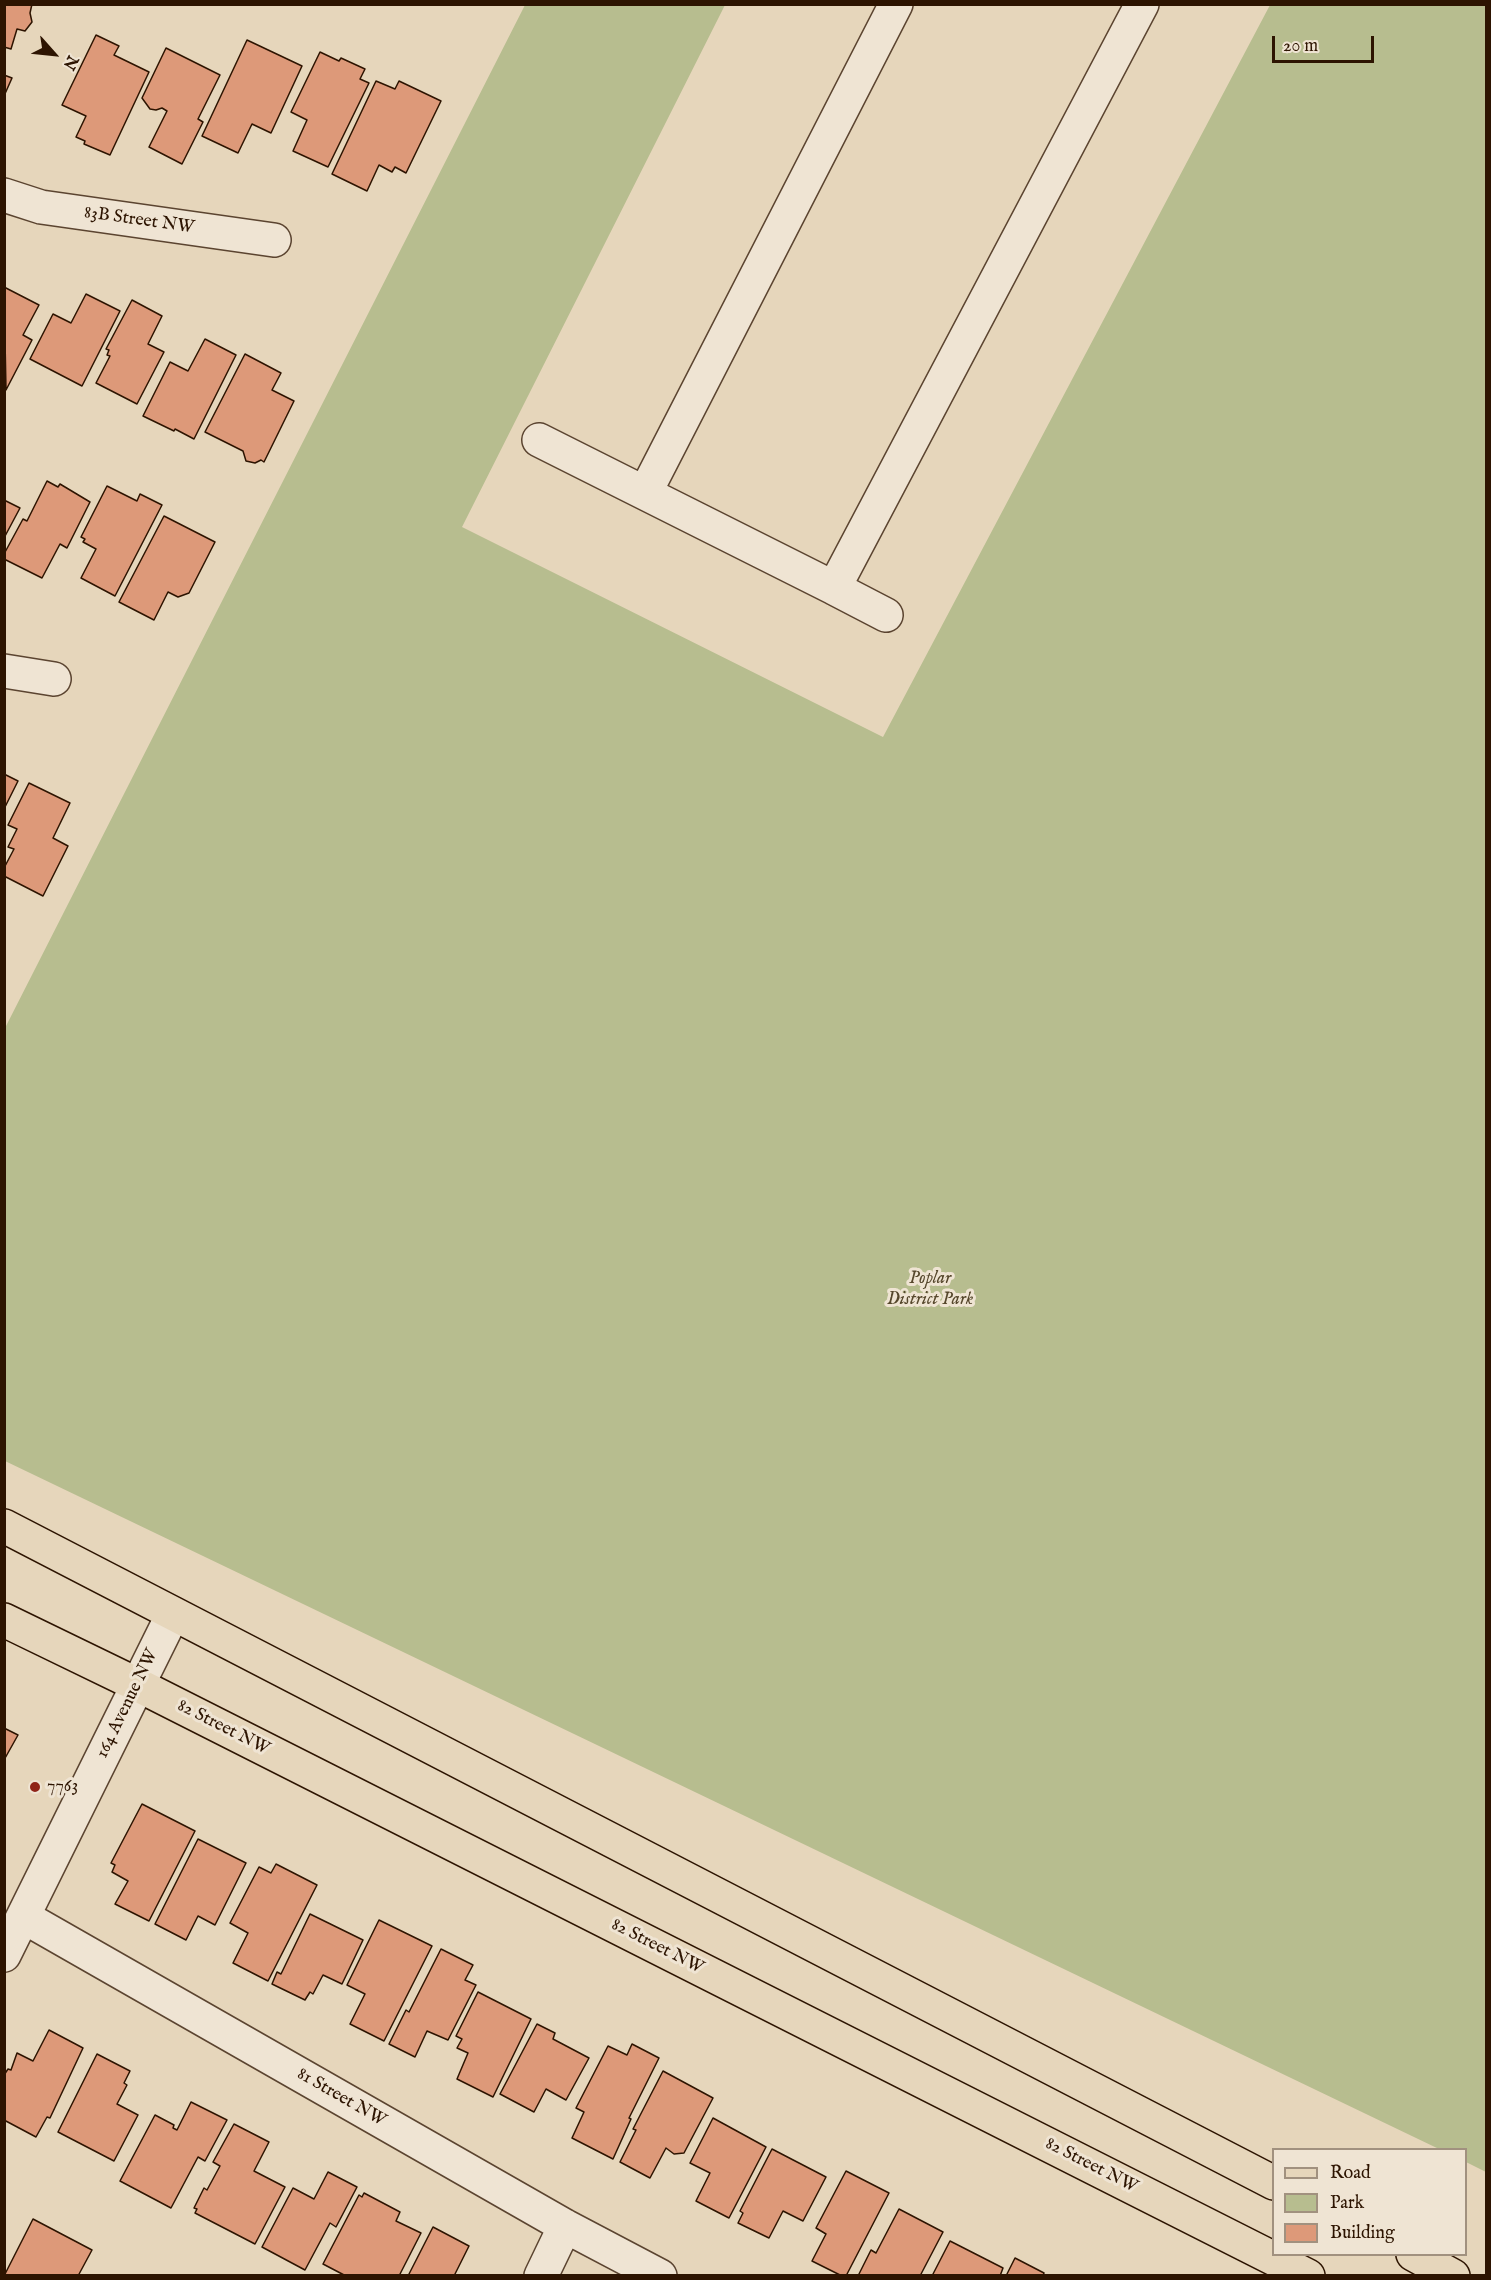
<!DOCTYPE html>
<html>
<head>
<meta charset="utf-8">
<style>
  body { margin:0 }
  #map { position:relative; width:1491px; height:2280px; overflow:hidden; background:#e6d6bb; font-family:"IM FELL English",serif }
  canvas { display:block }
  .frame { position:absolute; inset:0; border:6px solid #2d1401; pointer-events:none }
  .legend { position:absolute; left:1272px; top:2148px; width:195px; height:108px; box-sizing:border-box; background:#efe4d3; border:2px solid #a1917f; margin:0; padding:8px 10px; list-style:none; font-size:18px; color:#2d1401 }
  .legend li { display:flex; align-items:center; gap:12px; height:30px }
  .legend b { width:30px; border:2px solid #a1917f }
  .north { position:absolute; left:24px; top:24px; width:60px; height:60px; -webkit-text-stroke:4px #efe4d3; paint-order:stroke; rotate:117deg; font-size:16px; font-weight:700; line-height:24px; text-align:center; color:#2d1401 }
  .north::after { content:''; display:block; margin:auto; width:21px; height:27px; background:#2d1401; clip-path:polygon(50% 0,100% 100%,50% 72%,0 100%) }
  .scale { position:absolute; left:1272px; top:36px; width:102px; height:27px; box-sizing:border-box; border:3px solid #2d1401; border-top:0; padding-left:8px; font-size:18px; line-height:21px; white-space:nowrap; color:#2d1401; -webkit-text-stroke:4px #efe4d3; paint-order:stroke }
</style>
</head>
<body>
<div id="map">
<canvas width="1491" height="2280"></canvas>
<div class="frame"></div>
<ul class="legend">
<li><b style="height:8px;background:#e6d6bb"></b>Road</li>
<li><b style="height:16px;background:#b7bd8f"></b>Park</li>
<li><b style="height:16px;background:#dd9979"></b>Building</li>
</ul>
<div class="north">N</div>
<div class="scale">20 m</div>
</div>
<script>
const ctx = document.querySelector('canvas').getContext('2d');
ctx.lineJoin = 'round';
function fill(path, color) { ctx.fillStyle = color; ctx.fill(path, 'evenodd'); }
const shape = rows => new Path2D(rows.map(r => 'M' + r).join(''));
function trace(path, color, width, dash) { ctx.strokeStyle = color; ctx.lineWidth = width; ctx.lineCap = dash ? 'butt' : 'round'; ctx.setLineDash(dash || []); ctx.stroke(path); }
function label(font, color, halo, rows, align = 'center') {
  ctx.font = font + ' "IM FELL English",serif'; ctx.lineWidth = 6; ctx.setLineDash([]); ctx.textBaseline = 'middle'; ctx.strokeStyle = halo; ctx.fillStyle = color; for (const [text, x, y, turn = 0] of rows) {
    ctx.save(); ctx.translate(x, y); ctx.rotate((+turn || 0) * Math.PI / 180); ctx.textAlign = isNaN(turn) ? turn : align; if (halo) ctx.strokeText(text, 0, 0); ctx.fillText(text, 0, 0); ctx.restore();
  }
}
fill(shape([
  [525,5,725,5,462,527,883,737,1270,5,1486,5,1486,2172,1466,2162,1466,2150,1439,2149,5,1461,5,1028]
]), '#b7bd8f');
const building = shape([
  [4,4,32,4,30,13,32,22,25,31,17,29,11,49,4,47,4,4],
  [96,35,119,46,114,55,149,72,110,155,84,144,85,141,76,137,86,116,62,105,96,35],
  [247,40,302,66,271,133,252,124,238,153,202,136,247,40],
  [166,48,220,75,198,119,203,122,182,164,149,147,167,111,162,108,156,110,150,109,142,98,166,48],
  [320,52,339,61,341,58,365,69,360,79,369,83,328,167,293,151,307,120,291,112,320,52],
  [4,75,12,78,4,96,4,75],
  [376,81,395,89,399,81,441,101,406,173,395,167,392,172,379,165,367,191,332,174,376,81],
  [4,287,39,305,23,335,32,340,6,390,4,287],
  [86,294,120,311,82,386,30,359,53,314,71,323,86,294],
  [132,300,162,316,148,344,164,352,137,404,96,383,110,356,107,355,109,350,106,349,132,300],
  [205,339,236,355,194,439,175,429,174,431,143,416,170,362,188,371,205,339],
  [245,354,281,373,272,390,294,401,264,462,261,460,255,463,246,461,243,451,205,432,245,354],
  [47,481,58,487,60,484,90,502,67,548,60,544,42,578,4,559,4,554,23,519,27,521,47,481],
  [107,486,137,501,140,494,162,505,115,596,81,578,96,549,83,542,85,539,81,537,107,486],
  [4,500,20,508,4,538,4,500],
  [164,516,215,542,189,593,178,597,168,592,154,620,119,602,164,516],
  [4,774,18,781,4,809,4,774],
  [29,783,70,803,53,838,68,846,43,896,4,876,4,868,14,849,8,847,17,829,8,825,29,783],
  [4,1728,18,1735,4,1760,4,1728],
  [142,1804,195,1831,149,1921,115,1904,128,1881,112,1872,115,1865,111,1863,142,1804],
  [198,1839,246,1863,215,1925,198,1916,186,1940,155,1924,198,1839],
  [276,1864,317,1885,268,1981,233,1963,248,1933,230,1923,259,1867,271,1873,276,1864],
  [310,1914,363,1940,342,1984,323,1975,313,1994,310,1992,305,2000,272,1984,277,1972,281,1974,310,1914],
  [379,1920,432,1946,384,2041,350,2024,365,1994,347,1985,379,1920],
  [441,1949,473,1965,465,1980,476,1985,448,2040,427,2031,415,2057,389,2044,406,2010,409,2012,441,1949],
  [478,1992,531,2019,493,2097,457,2079,468,2053,457,2048,462,2039,456,2036,478,1992],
  [537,2024,555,2033,553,2039,589,2058,566,2100,546,2089,534,2112,500,2094,537,2024],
  [49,2030,83,2048,50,2118,47,2117,36,2137,4,2120,4,2075,8,2069,11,2070,17,2053,33,2061,49,2030],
  [632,2044,659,2058,629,2118,631,2119,613,2159,572,2138,584,2112,576,2108,608,2046,627,2055,632,2044],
  [97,2054,130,2071,124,2083,127,2085,117,2104,138,2115,114,2161,58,2132,97,2054],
  [663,2071,713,2098,684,2153,674,2154,666,2148,650,2178,620,2162,636,2130,633,2129,663,2071],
  [191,2102,227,2120,205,2161,198,2157,171,2208,120,2181,155,2115,174,2125,173,2128,177,2130,191,2102],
  [713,2118,766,2147,729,2218,696,2201,710,2173,690,2163,713,2118],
  [234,2124,269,2142,254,2171,285,2187,255,2244,195,2213,197,2209,194,2208,204,2188,207,2190,220,2166,213,2162,234,2124],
  [772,2149,826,2177,803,2221,783,2211,769,2238,738,2223,743,2213,740,2211,772,2149],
  [846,2171,889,2193,846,2276,842,2276,812,2261,826,2234,816,2228,846,2171],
  [328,2172,357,2187,336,2227,330,2223,305,2270,262,2247,293,2188,314,2199,328,2172],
  [364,2193,400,2212,396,2221,421,2233,399,2276,346,2276,323,2264,359,2195,362,2197,364,2193],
  [899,2209,943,2232,920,2276,858,2276,871,2250,876,2253,899,2209],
  [33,2219,92,2250,78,2276,4,2276,33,2219],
  [433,2227,469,2246,454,2276,408,2276,433,2227],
  [950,2241,1003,2268,1000,2276,932,2276,950,2241],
  [1015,2258,1044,2273,1043,2276,1006,2276,1015,2258]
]);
fill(building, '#dd9979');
trace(building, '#2d1401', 1.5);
const minor = shape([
  [4,195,41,207,274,240],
  [539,440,834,588],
  [645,493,896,4],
  [886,615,834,588,1142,4],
  [4,671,54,679],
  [24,1917,565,2226,660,2276],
  [4,1955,173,1614],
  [541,2276,565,2226]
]);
const major = shape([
  [4,1526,1274,2183],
  [4,1620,138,1685,1308,2276],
  [1413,2254,1453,2276]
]);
trace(minor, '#5b4430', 36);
trace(major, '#2d1401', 36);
trace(minor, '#efe4d3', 33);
trace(major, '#e6d6bb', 33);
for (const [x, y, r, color] of [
  [35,1787,6,"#8f2418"]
]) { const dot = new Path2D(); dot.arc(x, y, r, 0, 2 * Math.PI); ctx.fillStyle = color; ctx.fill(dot); trace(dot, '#efe4d3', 2); }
label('18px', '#2d1401', '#efe4d3', [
  ["83B Street NW",139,221,8],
  ["164 Avenue NW",128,1704,-64],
  ["82 Street NW",223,1728,27],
  ["82 Street NW",657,1947,27],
  ["81 Street NW",341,2098,30],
  ["82 Street NW",1091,2166,27]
]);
label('italic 18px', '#56472c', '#efe4d3', [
  ["Poplar",930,1279],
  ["District Park",930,1300]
]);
label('18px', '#2d1401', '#efe4d3', [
  ["7763",47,1787]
], 'left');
</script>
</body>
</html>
